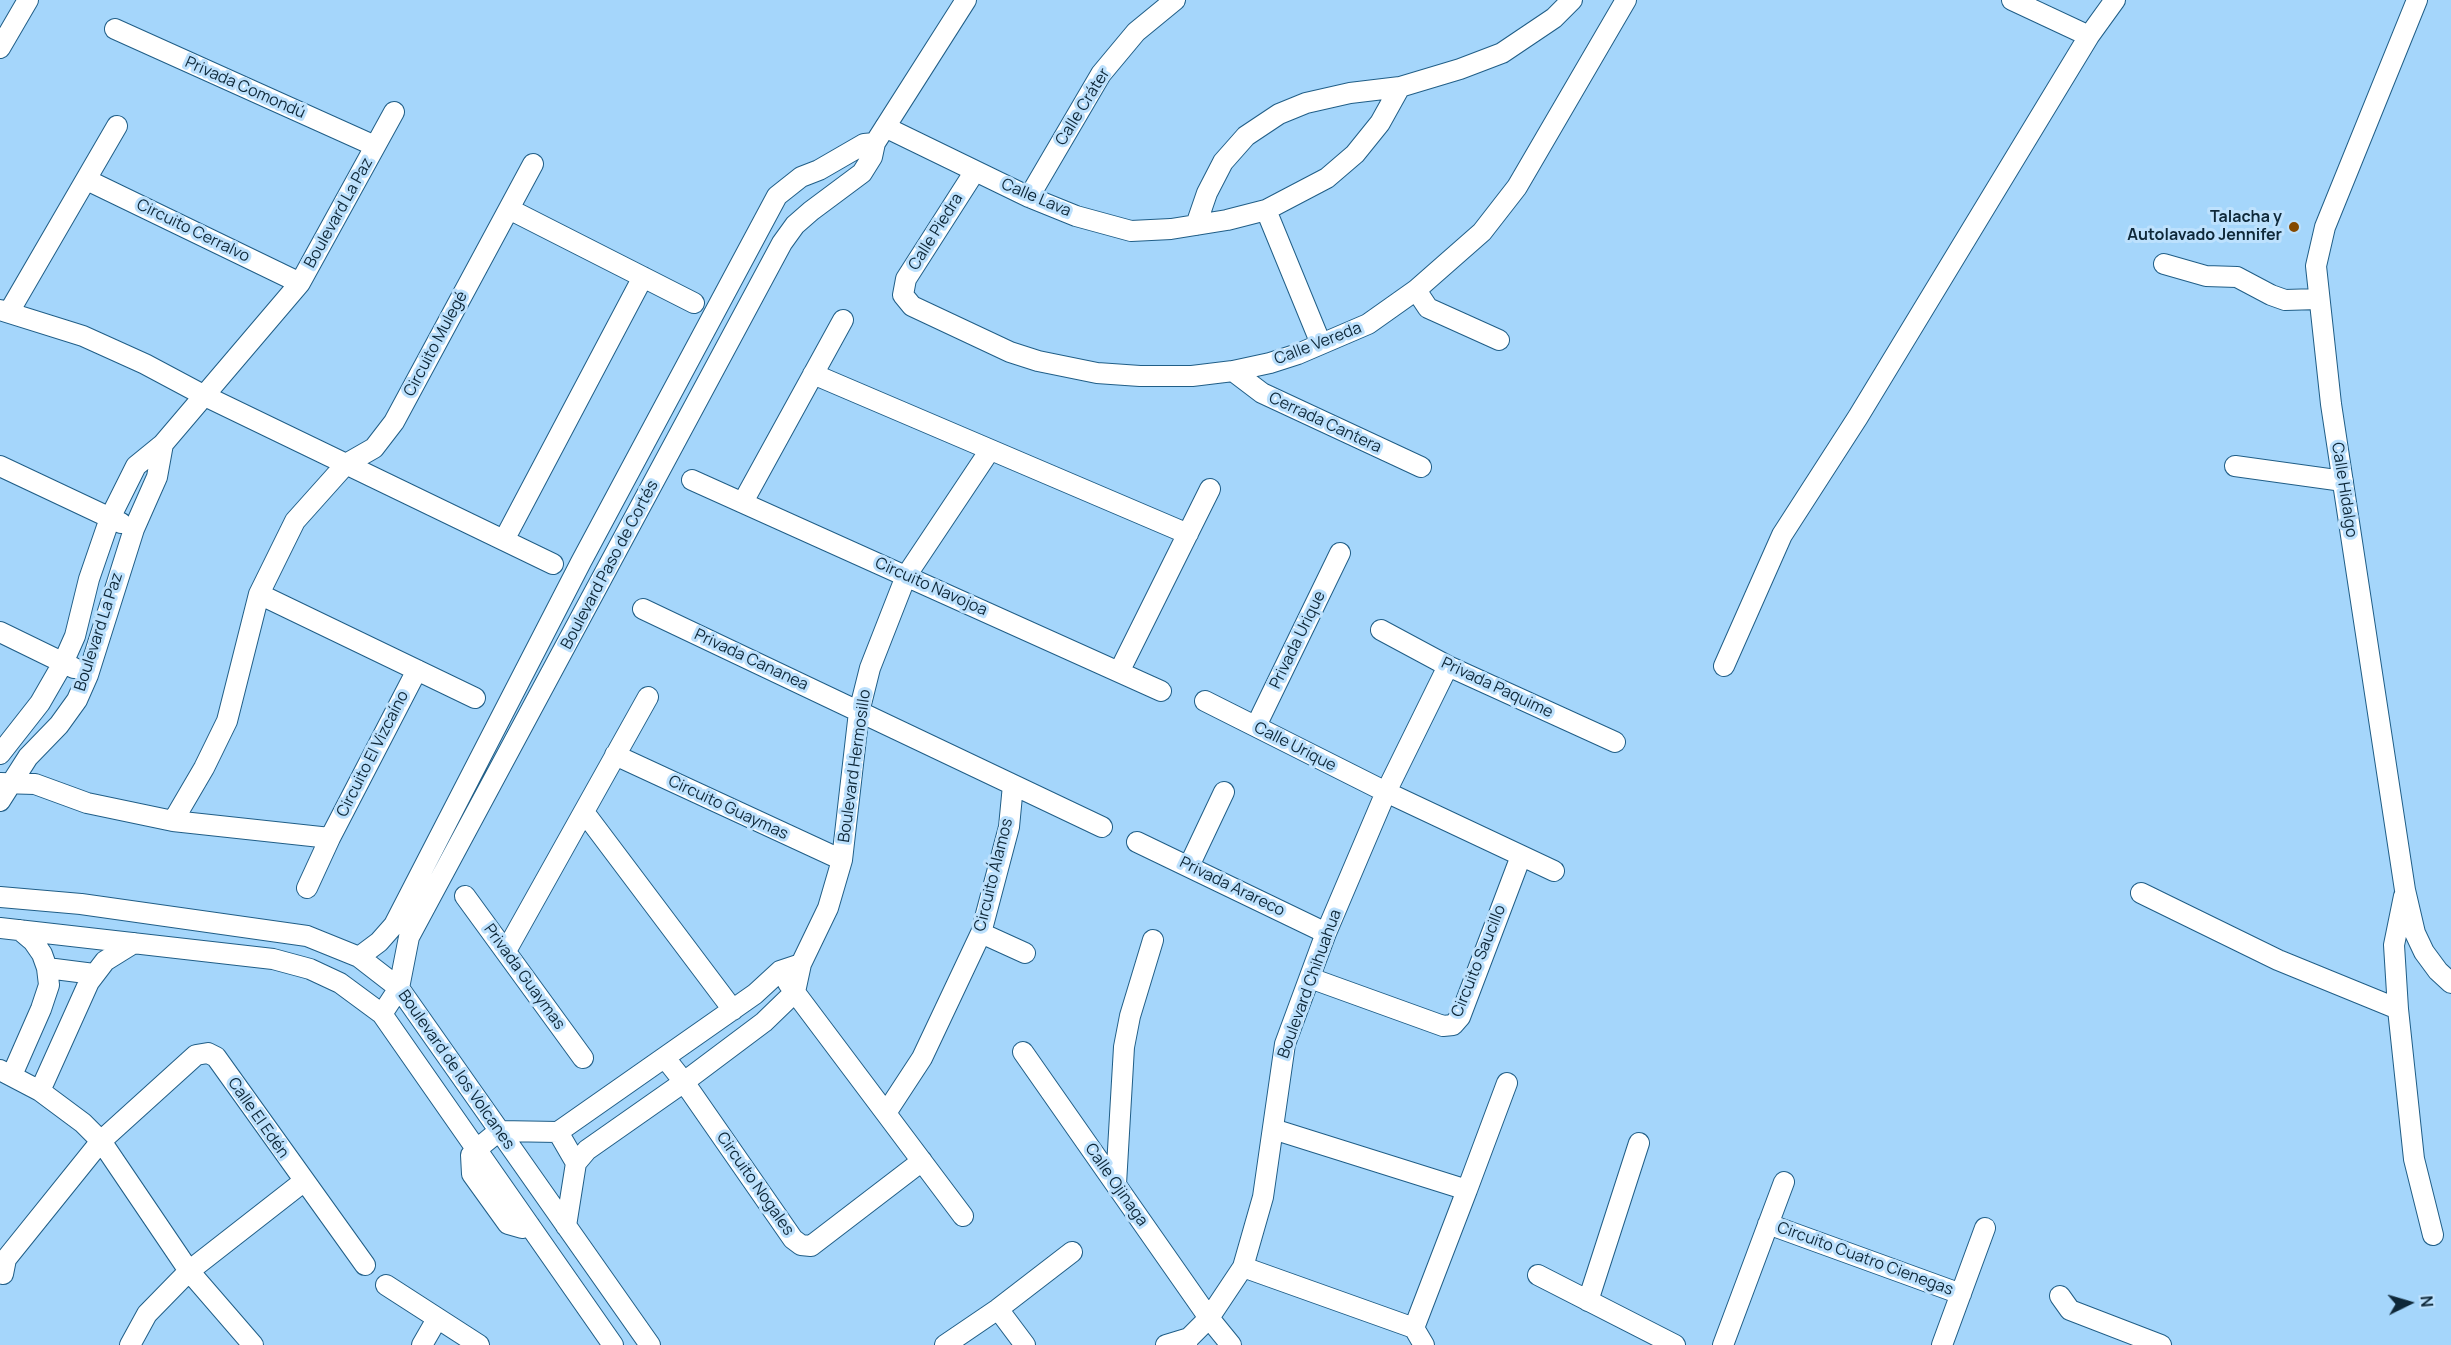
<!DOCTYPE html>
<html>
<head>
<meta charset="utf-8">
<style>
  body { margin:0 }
  #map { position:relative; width:2451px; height:1345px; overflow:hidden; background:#a5d6fb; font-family:Manrope,sans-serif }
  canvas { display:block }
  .north { position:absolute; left:2379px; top:1273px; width:60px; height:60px; -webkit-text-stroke:4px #bde1fd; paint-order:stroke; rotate:85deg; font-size:16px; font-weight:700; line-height:24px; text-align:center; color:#0e2839 }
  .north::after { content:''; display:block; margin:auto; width:21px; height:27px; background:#0e2839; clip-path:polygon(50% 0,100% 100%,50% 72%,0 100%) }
</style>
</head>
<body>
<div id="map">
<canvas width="2451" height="1345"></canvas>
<div class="north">N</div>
</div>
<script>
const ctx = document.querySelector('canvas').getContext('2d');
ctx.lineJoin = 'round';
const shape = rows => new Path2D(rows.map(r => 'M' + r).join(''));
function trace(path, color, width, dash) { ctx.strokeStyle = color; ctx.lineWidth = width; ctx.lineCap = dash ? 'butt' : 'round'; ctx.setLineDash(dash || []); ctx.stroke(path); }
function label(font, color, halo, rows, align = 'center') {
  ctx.font = font + ' Manrope,sans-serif'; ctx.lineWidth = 6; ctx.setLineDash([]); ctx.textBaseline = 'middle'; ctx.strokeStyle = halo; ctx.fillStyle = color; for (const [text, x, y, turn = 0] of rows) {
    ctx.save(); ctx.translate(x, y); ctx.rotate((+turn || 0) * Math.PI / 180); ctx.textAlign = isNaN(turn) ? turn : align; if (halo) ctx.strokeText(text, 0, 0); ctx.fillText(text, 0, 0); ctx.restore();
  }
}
const minor = shape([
  [2012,0,2089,36],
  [2417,0,2325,227,2316,266,2331,404,2405,890,2415,933,2424,952,2438,971,2451,983],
  [115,29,375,146],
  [0,48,28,0],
  [885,127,1029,197,1076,216,1131,231,1171,229,1227,220,1266,210,1327,178,1355,154,1380,123,1400,87],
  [975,171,906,279,903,295,912,306,1010,352,1038,361,1097,373,1140,376,1192,376,1233,371,1270,363,1298,354,1368,324,1416,290,1482,232,1517,187,1626,0],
  [87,180,300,283],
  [1029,197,1101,74,1136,32,1175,0],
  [509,209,694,303],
  [1266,210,1321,344],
  [1196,225,1207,193,1223,162,1246,136,1279,114,1306,103,1350,93,1400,87,1460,69,1502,53,1554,18,1572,0],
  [2164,264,2206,276,2237,277,2271,295,2285,300,2318,299],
  [1416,290,1428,308,1499,340],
  [0,310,83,336,145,364,205,396,553,564],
  [9,312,117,126],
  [1233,371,1262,393,1421,467],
  [813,374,1188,534],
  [0,466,121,523],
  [2235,466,2343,481],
  [692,480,1161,691],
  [743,502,843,320],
  [504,540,643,277],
  [259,594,475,698],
  [643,609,1102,827],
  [1381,630,1448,666,1615,742],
  [0,632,74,668],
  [1724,666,1782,535,1858,417,2089,36,2115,0],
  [1119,672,1210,489],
  [1205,701,1386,792,1554,871],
  [1256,726,1340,553],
  [0,754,40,703,63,663,75,636,89,579,110,518,136,466,163,444,300,283,394,112],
  [615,755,842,860],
  [0,783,35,784,87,803,173,821,330,838],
  [0,801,28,757,59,725,77,700,88,675,134,529,157,477,163,444],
  [584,812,733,1010],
  [173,821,204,768,227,721,259,594,295,521,346,464,374,448,394,422,533,164],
  [1137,842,1326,933],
  [1189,866,1224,792],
  [307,888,330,838,417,670],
  [2141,893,2278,960,2398,1009],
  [465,896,583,1058],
  [2404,896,2394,945,2398,1009,2414,1159,2433,1235],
  [0,897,81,904,307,936,359,957,399,988,650,1345],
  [0,928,273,959,310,969,340,983,382,1014,613,1345],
  [981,933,1025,953],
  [506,951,648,697],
  [359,957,379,942,394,925,581,562,777,196,801,177,819,170,864,144,875,143],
  [47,968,94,974],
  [1310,978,1443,1026,1453,1025,1460,1017,1521,856],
  [788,983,963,1216],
  [382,1014,399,988,409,937,782,243,795,225,811,211,862,173,872,157,875,143,966,0],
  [1023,1052,1209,1318,1231,1345],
  [665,1058,684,1082,793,1239,801,1245,811,1246,922,1161],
  [0,1070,40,1091,83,1123,101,1141,189,1271,253,1345],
  [12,1075,41,1009,49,985,47,968,42,954,33,941,20,930],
  [40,1091,89,982,105,961,134,943],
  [886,1113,922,1058,981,933,1009,827,1013,785],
  [1273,1129,1467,1190,1507,1083],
  [558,1132,576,1163],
  [1116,1184,1124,1047,1130,1016,1153,940],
  [1768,1224,1961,1294],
  [530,1226,522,1228,508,1224,472,1174,471,1155,477,1149,499,1131,558,1132,755,994,780,971,801,964],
  [566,1226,576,1163,587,1150,684,1082,764,1022,795,992,801,964,828,908,842,860,859,712,870,668,906,576,990,450],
  [1243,1267,1414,1328,1424,1345],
  [3,1274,6,1259,101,1141,196,1055,208,1053,216,1057,365,1265],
  [1538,1275,1675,1345],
  [386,1285,479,1345],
  [2060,1296,2070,1310,2161,1345],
  [1588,1301,1639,1143],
  [998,1309,1025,1345],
  [1414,1328,1467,1190],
  [130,1345,147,1314,189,1271,303,1182],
  [422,1345,437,1319],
  [945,1345,998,1309,1072,1252],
  [1166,1345,1189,1338],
  [1186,1345,1189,1338,1209,1318,1243,1267,1263,1197,1285,1044,1326,933,1386,792,1448,666],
  [1723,1345,1784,1182],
  [1942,1345,1985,1228]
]);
trace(minor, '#205e87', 22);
trace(minor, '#fff', 20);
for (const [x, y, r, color] of [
  [2294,227,6,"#844900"]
]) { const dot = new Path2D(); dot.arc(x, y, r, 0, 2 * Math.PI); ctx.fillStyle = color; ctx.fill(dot); trace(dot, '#bde1fd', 2); }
label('16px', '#0e2839', '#bde1fd', [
  ["Privada Comondú",245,88,24],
  ["Calle Cráter",1083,107,-58],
  ["Calle Lava",1036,198,23],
  ["Boulevard La Paz",339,213,-61],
  ["Circuito Cerralvo",193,231,26],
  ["Calle Piedra",936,232,-58],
  ["Circuito Mulegé",436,344,-62],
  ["Calle Vereda",1318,344,-21],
  ["Cerrada Cantera",1325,423,25],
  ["Calle Hidalgo",2344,490,81],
  ["Boulevard Paso de Cortés",610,565,-62],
  ["Circuito Navojoa",931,587,24],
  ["Boulevard La Paz",99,632,-72],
  ["Privada Urique",1298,640,-64],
  ["Privada Cananea",751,660,25],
  ["Privada Paquime",1497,688,25],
  ["Calle Urique",1295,747,27],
  ["Circuito El Vizcaíno",373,754,-63],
  ["Boulevard Hermosillo",855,766,-82],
  ["Circuito Guaymas",728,808,25],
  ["Circuito Álamos",994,875,-76],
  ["Privada Arareco",1232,887,26],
  ["Circuito Saucillo",1479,961,-68],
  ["Privada Guaymas",524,977,54],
  ["Boulevard Chihuahua",1310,984,-70],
  ["Boulevard de los Volcanes",456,1070,55],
  ["Calle El Edén",258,1118,55],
  ["Circuito Nogales",755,1184,55],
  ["Calle Ojinaga",1116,1185,55],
  ["Circuito Cuatro Cienegas",1865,1259,20]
]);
label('bold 16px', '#0e2839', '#bde1fd', [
  ["Talacha y",2282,218],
  ["Autolavado Jennifer",2282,236]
], 'right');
</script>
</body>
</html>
